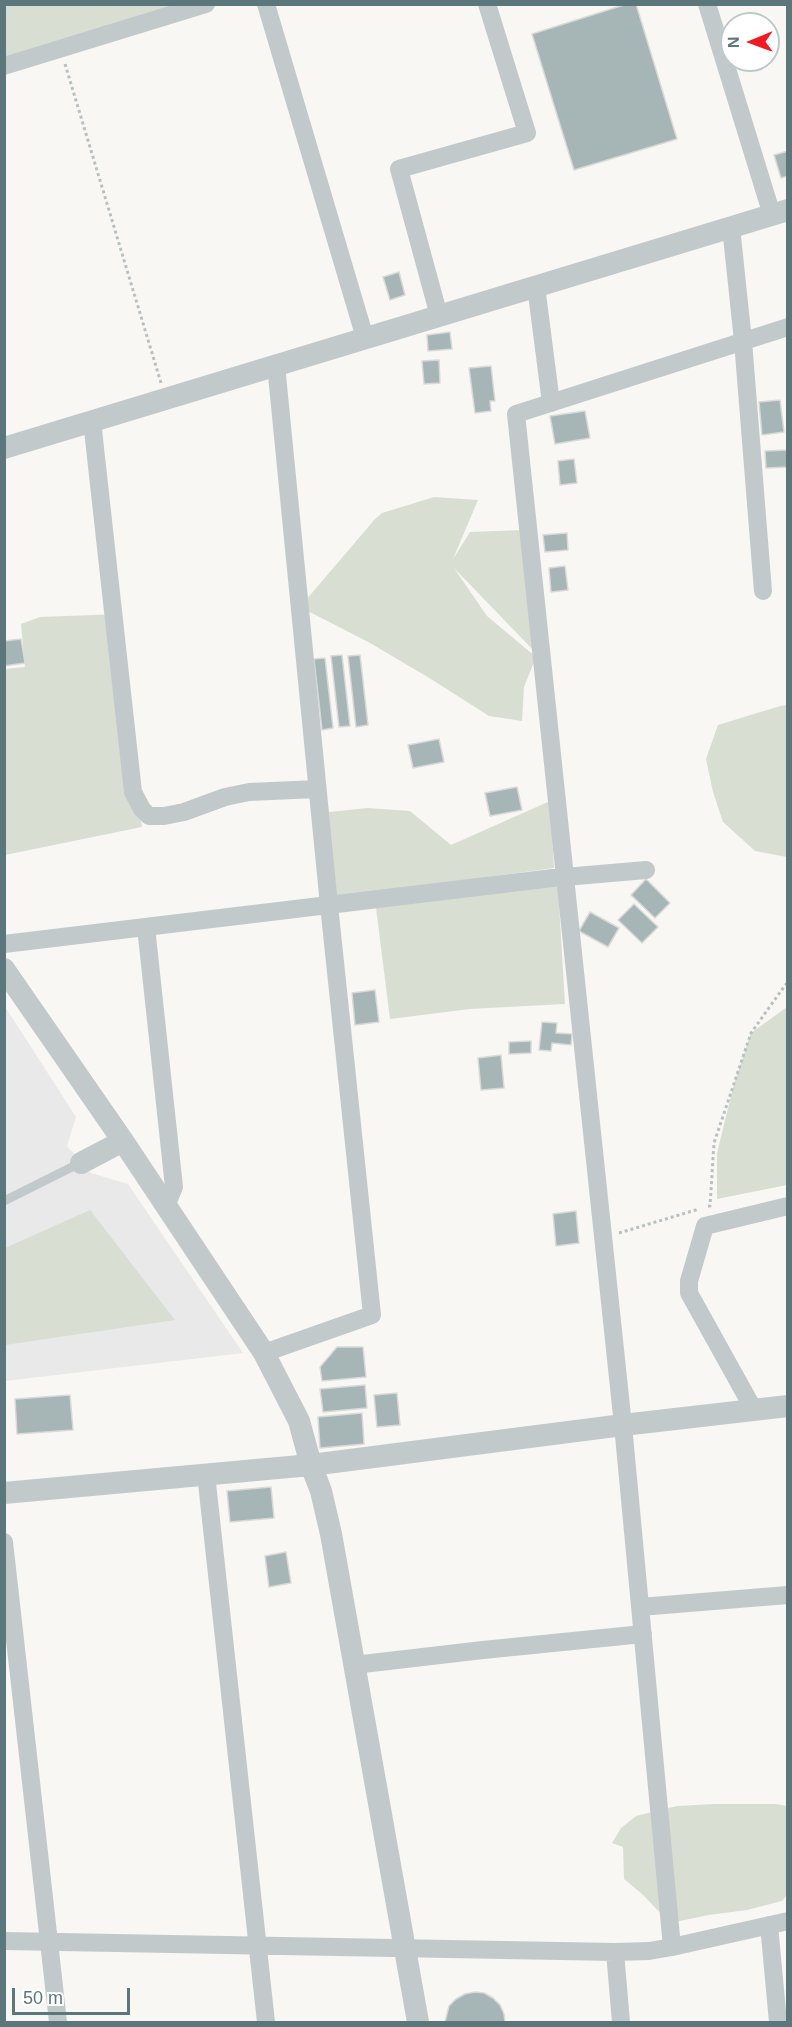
<!DOCTYPE html>
<html>
<head>
<meta charset="utf-8">
<style>
  body { margin:0 }
  #map { position:relative; width:792px; height:2027px; overflow:hidden; background:#f8f7f4; font-family:Arial,sans-serif }
  canvas { display:block }
  .frame { position:absolute; inset:0; border:6px solid #5c777c; pointer-events:none }
  .north { position:absolute; left:720px; top:12px; width:60px; height:60px; box-sizing:border-box; background:#fff; border:2px solid #bec9cb; border-radius:50%; rotate:269deg; font-size:16px; font-weight:700; line-height:24px; text-align:center; color:#5c777c }
  .north::after { content:''; display:block; margin:auto; width:21px; height:27px; background:#f41820; clip-path:polygon(50% 0,100% 100%,50% 72%,0 100%) }
  .scale { position:absolute; left:12px; top:1988px; width:118px; height:27px; box-sizing:border-box; border:3px solid #5c777c; border-top:0; padding-left:8px; font-size:18px; line-height:21px; white-space:nowrap; color:#5c777c; -webkit-text-stroke:4px #fff; paint-order:stroke }
</style>
</head>
<body>
<div id="map">
<canvas width="792" height="2027"></canvas>
<div class="frame"></div>
<div class="north">N</div>
<div class="scale">50 m</div>
</div>
<script>
const ctx = document.querySelector('canvas').getContext('2d');
ctx.lineJoin = 'round';
function fill(path, color) { ctx.fillStyle = color; ctx.fill(path, 'evenodd'); }
const shape = rows => new Path2D(rows.map(r => 'M' + r).join(''));
function trace(path, color, width, dash) { ctx.strokeStyle = color; ctx.lineWidth = width; ctx.lineCap = dash ? 'butt' : 'round'; ctx.setLineDash(dash || []); ctx.stroke(path); }
fill(shape([
  [4,1005,76,1117,67,1146,91,1173,128,1184,243,1353,5,1381]
]), '#e8e9e8');
fill(shape([
  [5,5,206,5,5,66],
  [434,497,478,500,453,559,470,532,523,530,536,653,454,568,487,616,536,657,524,687,522,721,489,716,431,679,370,643,300,607,375,519,382,513],
  [120,614,117,652,142,827,5,855,5,669,25,667,21,624,40,617],
  [787,705,788,705,787,857,755,851,723,822,713,792,706,759,718,725,780,706],
  [550,801,554,868,335,898,320,813,367,808,410,811,451,845],
  [558,886,565,1004,470,1009,390,1019,376,908],
  [787,1007,787,1185,717,1199,717,1153,734,1084,751,1033],
  [90,1210,175,1320,5,1345,5,1248],
  [714,1804,776,1804,787,1806,787,1895,782,1901,747,1910,709,1915,670,1923,642,1894,624,1879,623,1847,612,1843,621,1828,636,1816,677,1806]
]), '#d9ded3');
const building = shape([
  [627,4,636,4,677,139,574,170,532,34,627,4],
  [788,151,788,176,781,178,774,155,788,151],
  [399,272,405,295,390,300,383,277,399,272],
  [450,332,452,349,428,351,427,335,450,332],
  [439,360,440,383,424,384,422,361,439,360],
  [491,366,495,401,490,401,491,411,475,413,469,368,491,366],
  [780,400,784,432,762,435,759,402,780,400],
  [585,411,590,438,555,444,550,416,585,411],
  [788,450,788,467,766,468,765,451,788,450],
  [574,459,577,483,560,485,558,461,574,459],
  [567,533,568,550,545,552,543,535,567,533],
  [565,566,568,590,551,592,549,568,565,566],
  [21,639,25,663,4,666,4,641,21,639],
  [342,655,350,726,339,727,331,656,342,655],
  [360,655,368,725,356,727,348,656,360,655],
  [325,658,333,728,322,730,314,659,325,658],
  [439,739,444,762,413,768,408,745,439,739],
  [517,787,522,810,490,816,485,793,517,787],
  [646,879,670,903,655,918,631,895,646,879],
  [634,904,658,927,642,943,618,920,634,904],
  [590,912,619,928,608,947,579,931,590,912],
  [375,990,379,1022,355,1025,352,993,375,990],
  [542,1022,557,1023,556,1033,572,1034,571,1045,552,1043,551,1051,539,1050,542,1022],
  [531,1041,531,1053,509,1054,509,1042,531,1041],
  [501,1055,504,1088,481,1090,478,1058,501,1055],
  [576,1211,579,1243,556,1246,553,1214,576,1211],
  [337,1347,363,1347,366,1377,322,1381,320,1367,337,1347],
  [365,1385,367,1408,323,1412,320,1389,365,1385],
  [397,1393,400,1425,377,1427,374,1395,397,1393],
  [70,1395,73,1430,17,1434,15,1399,70,1395],
  [362,1413,364,1444,320,1448,318,1417,362,1413],
  [271,1487,274,1518,230,1522,227,1491,271,1487],
  [286,1552,291,1583,269,1587,265,1556,286,1552],
  [475,1992,484,1993,493,1998,500,2005,504,2014,505,2022,445,2022,449,2006,456,1999,465,1994,475,1992]
]);
fill(building, '#a6b6b7');
trace(building, '#d9d9d7', 1.5);
trace(shape([
  [65,64,161,383],
  [708,1206,710,1206,714,1143,751,1033,786,984,788,986],
  [619,1233,699,1209]
]), '#bac0c1', 3, [3, 3]);
trace(shape([
  [4,1201,80,1163]
]), '#c2c9cb', 9);
trace(shape([
  [266,4,365,338],
  [707,4,772,215],
  [4,66,206,4],
  [731,227,743,341,763,591],
  [536,286,551,403],
  [439,316,399,169,527,133,487,4],
  [92,421,133,792,142,809,149,816,164,816,184,812,225,797,249,792,317,789],
  [146,927,174,1187,166,1206],
  [4,944,553,878,646,870],
  [264,1353,372,1315,329,905,276,365],
  [754,1410,689,1293,689,1281,705,1226,788,1206],
  [206,1474,266,2022],
  [4,1542,58,2022],
  [640,1607,788,1595],
  [354,1665,483,1650,643,1634],
  [769,1925,778,2022],
  [4,1941,615,1952,649,1951,672,1947,788,1921],
  [672,1947,623,1425,516,414,788,327],
  [615,1952,621,2022]
]), '#c2c9cb', 18);
trace(shape([
  [4,448,788,210],
  [4,969,123,1141,264,1353,299,1421,311,1465,321,1491,331,1534,418,2022],
  [81,1163,123,1141],
  [4,1493,311,1465,623,1425,788,1406]
]), '#c2c9cb', 22);
</script>
</body>
</html>
